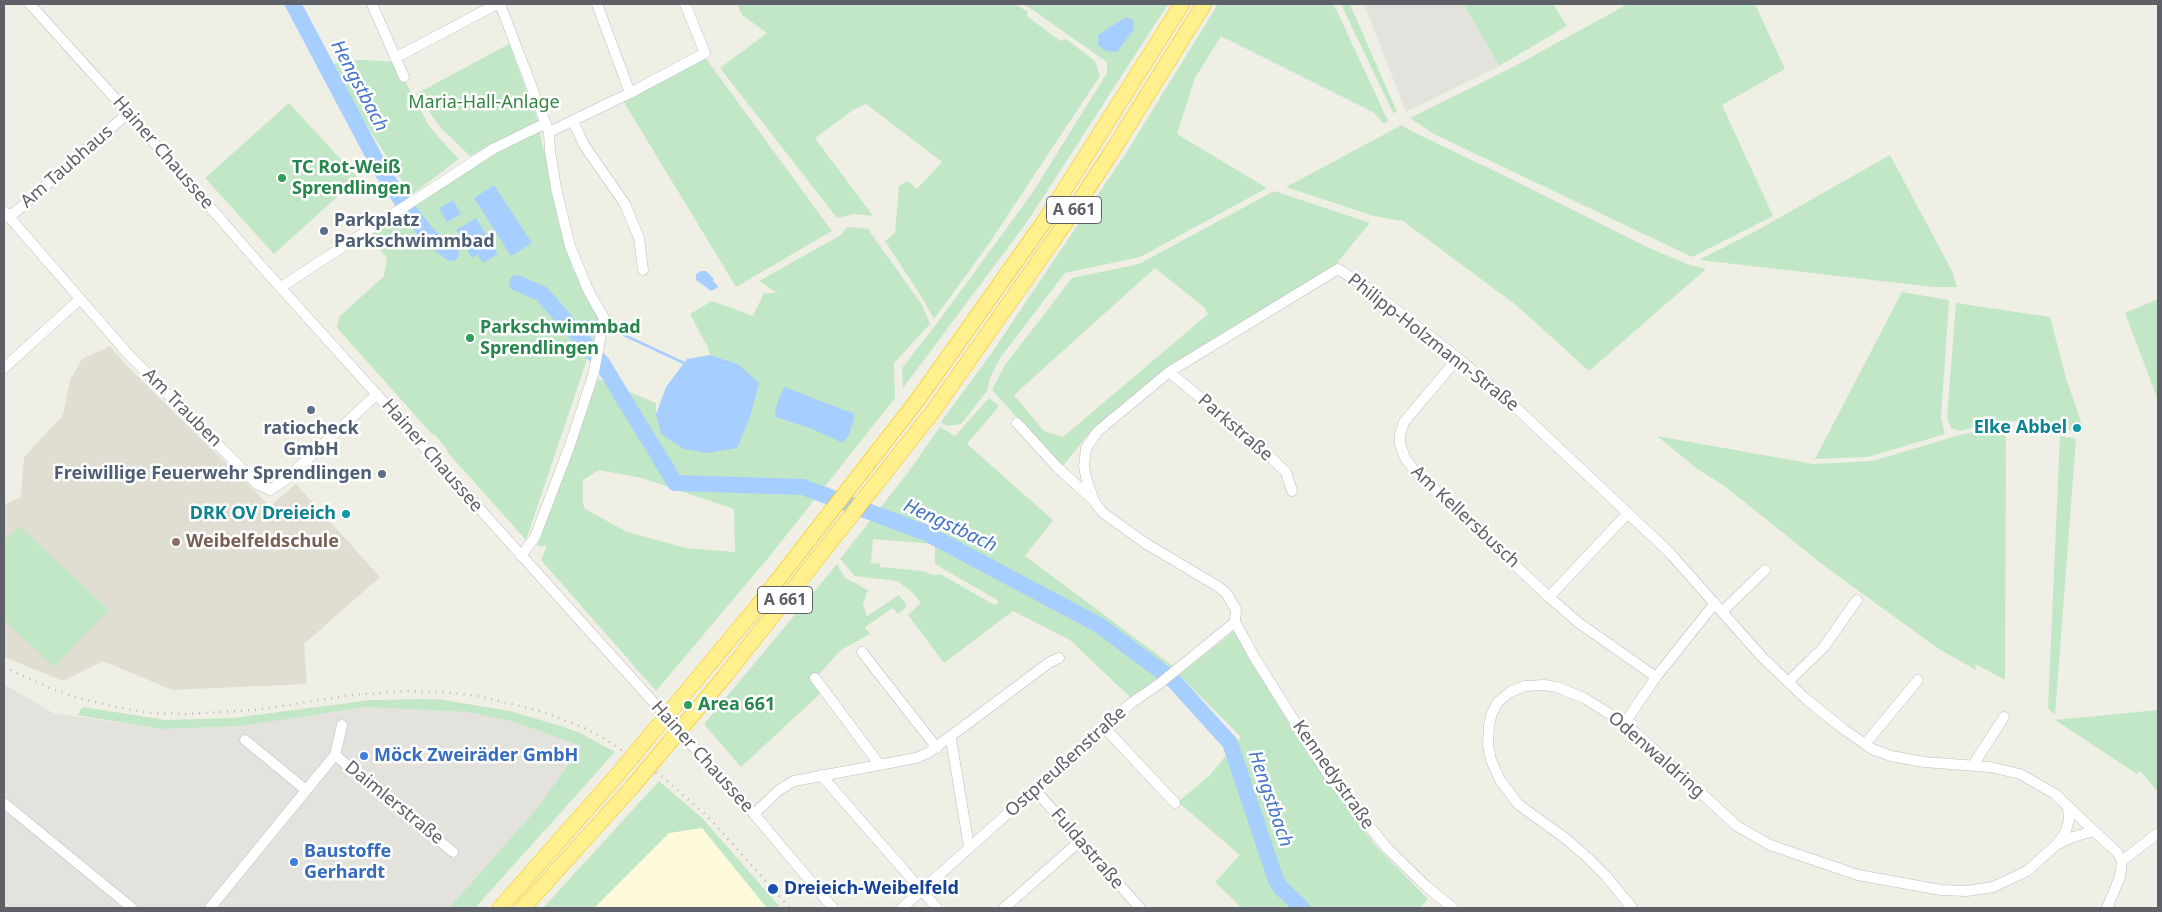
<!DOCTYPE html>
<html>
<head>
<meta charset="utf-8">
<style>
  body { margin:0 }
  #map { position:relative; width:2162px; height:912px; overflow:hidden; background:#f0efe5; font-family:"Noto Sans",sans-serif }
  canvas { display:block }
  .frame { position:absolute; inset:0; border:5px solid #5d6066; pointer-events:none }
</style>
</head>
<body>
<div id="map">
<canvas width="2162" height="912"></canvas>
<div class="frame"></div>
</div>
<script>
const ctx = document.querySelector('canvas').getContext('2d');
ctx.lineJoin = 'round';
function fill(path, color) { ctx.fillStyle = color; ctx.fill(path, 'evenodd'); }
const shape = rows => new Path2D(rows.map(r => 'M' + r).join(''));
function trace(path, color, width, dash) { ctx.strokeStyle = color; ctx.lineWidth = width; ctx.lineCap = dash ? 'butt' : 'round'; ctx.setLineDash(dash || []); ctx.stroke(path); }
function label(font, color, halo, rows, align = 'center') {
  ctx.font = font + ' "Noto Sans",sans-serif'; ctx.lineWidth = 5; ctx.setLineDash([]); ctx.textBaseline = 'middle'; ctx.strokeStyle = halo; ctx.fillStyle = color; for (const [text, x, y, turn = 0] of rows) {
    ctx.save(); ctx.translate(x, y); ctx.rotate((+turn || 0) * Math.PI / 180); ctx.textAlign = isNaN(turn) ? turn : align; if (halo) ctx.strokeText(text, 0, 0); ctx.fillText(text, 0, 0); ctx.restore();
  }
}
fill(shape([
  [702,828,767,908,594,908,669,833]
]), '#fefadc');
fill(shape([
  [1364,4,1464,4,1499,66,1406,112],
  [4,684,53,713,162,729,242,726,366,707,467,712,515,722,582,746,540,805,449,908,4,908]
]), '#e3e2dd');
fill(shape([
  [110,346,126,365,270,506,296,484,380,577,304,644,307,684,172,690,103,661,63,681,4,657,4,505,21,497,24,457,63,415,70,380,82,359]
]), '#e0ded3');
fill(shape([
  [737,4,1015,4,1028,12,1027,16,1060,41,1066,39,1095,61,1100,76,988,245,934,319,923,299,885,241,895,233,899,186,908,181,917,189,942,162,866,104,853,110,815,138,873,216,854,214,837,218,720,68,767,33,742,15],
  [1024,4,1168,4,1027,222,903,388,902,368,938,322,1033,192,1107,73,1107,62],
  [1218,4,1332,4,1336,9,1388,121,1384,124,1373,112,1221,36,1195,78,1177,134,1267,188,1140,257,1065,273,1000,358,990,378,987,391,961,424,947,426,941,422,991,354,1128,150],
  [1341,4,1350,4,1397,112,1393,113],
  [1464,4,1553,4,1567,26,1499,66],
  [1628,4,1755,4,1785,69,1722,105,1773,216,1692,257,1434,134,1410,118,1513,67],
  [509,44,538,121,470,156,441,128,416,94],
  [704,56,832,231,736,287,622,99],
  [344,60,366,60,395,62,428,124,439,138,459,159,411,195,329,66],
  [289,103,358,178,274,254,205,178],
  [1402,125,1413,132,1497,172,1647,247,1687,264,1706,269,1589,371,1516,305,1403,221,1374,216,1286,187],
  [539,130,544,152,547,155,559,221,572,268,601,318,526,540,448,453,446,448,435,435,432,434,337,328,339,317,384,276,387,258,368,236,486,159,532,132],
  [1890,155,1952,271,1957,287,1934,287,1699,260,1754,232],
  [1274,191,1370,223,1336,264,1162,371,1086,437,1062,467,992,390,1005,365,1072,278,1139,264],
  [1155,268,1205,308,1208,314,1063,437,1044,431,1014,395],
  [847,227,868,229,922,305,930,324,894,363,895,398,769,557,656,691,541,560,547,546,537,546,598,379,656,403,656,414,738,364,710,355,708,348,690,314,712,301,753,316,764,293,777,293,759,281,841,235],
  [599,470,642,478,734,509,735,552,686,548,627,532,585,509,583,504,583,480],
  [1902,292,1949,300,1941,418,1945,434,1868,457,1815,459],
  [2158,299,2158,400,2125,313],
  [1956,303,2050,317,2066,378,2084,431,2056,429,2020,421,1991,423,1960,431,1951,428,1947,417],
  [989,398,999,406,967,444,1053,520,1025,556,1173,666,1132,699,1070,640,1013,611,944,663,908,615,921,603,911,591,897,581,855,576,840,559,906,475,940,427,955,436],
  [873,539,935,544,935,564,999,601,995,605,940,574,933,575,923,571,880,567,880,564,871,563],
  [2006,426,2005,680,1975,664,1976,670,1939,649,1831,571,1723,485,1696,468,1657,436,1813,464,1872,461,1960,435],
  [2060,436,2076,439,2055,715,2048,708],
  [19,526,109,610,54,667,4,620,4,541],
  [837,564,845,578,868,590,863,603,867,616,899,595,907,606,898,614,893,608,865,627,870,634,841,650,812,682,821,693,741,767,704,724],
  [1234,631,1297,737,1329,784,1377,847,1428,899,1420,908,1242,908,1215,882,1240,855,1178,802,1210,775,1241,737,1179,675],
  [436,699,510,711,564,727,580,733,615,752,475,908,449,908,540,805,581,746,515,722,467,712,366,707,242,726,162,729,77,715,83,707,166,720,233,718,371,700],
  [2158,710,2158,792,2140,771,2137,774,2055,720],
  [659,781,701,817,781,908,767,908,702,828,669,833,594,908,543,908]
]), '#c2e7c6');
fill(shape([
  [1126,17,1133,20,1134,29,1117,52,1106,51,1098,45,1098,35],
  [494,185,532,243,511,256,474,198],
  [453,200,461,214,447,222,439,208],
  [476,218,498,254,483,263,478,255,472,258,456,230],
  [701,271,706,271,714,279,713,281,718,286,717,288,711,291,696,280,696,274],
  [710,355,738,364,759,383,750,417,737,448,707,453,684,449,661,434,656,414,666,387,687,359],
  [784,387,855,414,849,435,843,443,810,428,775,417,776,407]
]), '#a6ceff');
trace(shape([
  [564,322,594,322],
  [611,329,684,363]
]), '#a6ceff', 2.5);
trace(shape([
  [293,4,381,170,406,207,429,236,451,253],
  [517,283,542,294,602,363,675,483,803,487,926,533,1099,625,1173,680,1230,743,1276,880,1280,887,1302,908]
]), '#a6ceff', 16);
const minor = shape([
  [30,4,130,115,263,268,754,814,833,908],
  [372,4,404,77],
  [500,4,549,132,550,151,556,188,570,246,588,290,604,318,594,372,569,448,535,537,521,556],
  [597,4,630,93],
  [395,58,497,4],
  [573,121,584,145,625,204,639,238,643,270],
  [549,132,630,93,705,53,685,4],
  [4,211,128,354,257,484,270,490,285,480,377,394],
  [4,216,14,213,19,209,128,113],
  [281,287,493,149,546,123],
  [1458,358,1404,422,1400,435,1400,444,1405,458,1414,470,1549,597,1579,623,1656,677],
  [4,368,80,299],
  [1169,372,1250,438,1286,472,1292,491],
  [1017,423,1057,467,1091,498],
  [1549,597,1628,513],
  [1722,612,1765,570],
  [1235,622,1236,610,1227,594,1219,587,1145,543,1102,512,1094,501,1087,481,1084,467,1086,448,1098,431,1169,372,1338,269,1371,290,1458,358,1512,404,1669,552,1762,657,1806,699,1842,728,1872,749,1891,756,1924,762,1990,767,2020,774,2055,794,2094,831],
  [1235,622,1256,660,1331,779,1387,848,1427,887,1453,908],
  [862,652,937,748],
  [815,678,879,764],
  [1788,682,1823,648,1857,600],
  [1624,724,1656,677,1715,603],
  [1104,727,1175,803],
  [951,739,969,847],
  [245,740,306,790],
  [1865,744,1918,680],
  [335,755,453,852],
  [1973,765,2004,717],
  [821,775,937,908],
  [1035,790,1140,908],
  [4,803,132,908],
  [754,814,779,790,794,781,916,758,928,753,1050,662,1059,658],
  [2057,844,2065,833,2069,821,2068,806],
  [2122,861,2158,833],
  [210,908,335,755,342,725],
  [902,908,1130,704,1159,684,1235,622],
  [1004,908,1080,841],
  [1632,908,1606,876,1588,858,1565,838,1519,805,1500,780,1491,760,1488,745,1489,725,1492,713,1498,702,1510,692,1525,686,1544,685,1557,687,1584,698,1613,716,1636,733,1737,826,1770,845,1858,875,1941,890,1967,891,1993,887,2027,871,2056,845,2073,837,2094,831,2117,852,2122,861,2120,877,2107,908]
]);
const highway = shape([
  [919,398,1046,219,1182,4],
  [934,410,1059,232,1111,153,1204,4],
  [500,908,618,774],
  [523,908,632,787]
]);
trace(minor, '#bdbec4', 11);
trace(highway, '#f5c400', 16);
trace(minor, '#fff', 10);
trace(highway, '#ffef8d', 15);
trace(shape([
  [4,667,50,688,75,697,111,706,149,713,186,714,254,710,353,695,405,691,453,693,478,696,541,711,582,727,602,737,664,778,710,819,790,908]
]), '#b6b7b7', 2.5, [1, 6]);
const highwayBridge = shape([
  [618,774,756,608,919,398],
  [632,787,725,676,934,410]
]);
trace(highwayBridge, '#f5c400', 16, []);
trace(highwayBridge, '#ffef8d', 15);
for (const [x, y, r, color] of [
  [282,178,5,"#2e9e5b"],
  [324,231,5,"#5c6f8a"],
  [470,338,5,"#2e9e5b"],
  [311,410,5,"#5c6f8a"],
  [2077,428,5,"#0f9aa8"],
  [382,474,5,"#5c6f8a"],
  [346,514,5,"#0f9aa8"],
  [176,542,5,"#8d6e63"],
  [688,705,5,"#2e9e5b"],
  [364,756,5,"#3f7fe0"],
  [294,862,5,"#3f7fe0"],
  [773,889,6,"#1a4fb4"]
]) { const dot = new Path2D(); dot.arc(x, y, r, 0, 2 * Math.PI); ctx.fillStyle = color; ctx.fill(dot); trace(dot, '#fff', 2); }
for (const [x, y, w] of [
  [1074,210,55],
  [785,600,55]
]) { const box = new Path2D(); box.roundRect(x - w / 2, y - 13.5, w, 27, 4); ctx.fillStyle = '#fff'; ctx.fill(box); trace(box, '#5d6066', 1); }
label('bold 16px', '#5d6066', null, [
  ["A 661",1074,210],
  ["A 661",785,600]
]);
label('18px', '#348641', '#fff', [
  ["Maria-Hall-Anlage",484,103]
]);
label('18px', '#5d6066', '#fff', [
  ["Hainer Chaussee",163,153,49],
  ["Am Taubhaus",67,167,-41],
  ["Philipp-Holzmann-Straße",1433,343,38],
  ["Am Trauben",182,408,45],
  ["Parkstraße",1235,428,41],
  ["Hainer Chaussee",432,456,49],
  ["Am Kellersbusch",1465,517,43],
  ["Odenwaldring",1656,755,41],
  ["Hainer Chaussee",702,757,48],
  ["Ostpreußenstraße",1066,762,-42],
  ["Kennedystraße",1333,775,55],
  ["Daimlerstraße",394,803,39],
  ["Fuldastraße",1087,849,49]
]);
label('bold 18px', '#27864d', '#fff', [
  ["TC Rot-Weiß",292,168],
  ["Sprendlingen",292,189],
  ["Parkschwimmbad",480,328],
  ["Sprendlingen",480,349],
  ["Area 661",698,705]
], 'left');
label('bold 18px', '#4e5e75', '#fff', [
  ["Parkplatz",334,221],
  ["Parkschwimmbad",334,242],
  ["ratiocheck",311,429,"center"],
  ["GmbH",311,450,"center"],
  ["Freiwillige Feuerwehr Sprendlingen",372,474,"right"]
], 'left');
label('bold 18px', '#0d838f', '#fff', [
  ["Elke Abbel",2067,428],
  ["DRK OV Dreieich",336,514]
], 'right');
label('bold 18px', '#785e54', '#fff', [
  ["Weibelfeldschule",186,542]
], 'left');
label('bold 18px', '#366cbe', '#fff', [
  ["Möck Zweiräder GmbH",374,756],
  ["Baustoffe",304,852],
  ["Gerhardt",304,873]
], 'left');
label('bold 18px', '#164399', '#fff', [
  ["Dreieich-Weibelfeld",784,889]
], 'left');
label('italic 19px', '#4575c6', '#fff', [
  ["Hengstbach",359,86,62],
  ["Hengstbach",950,526,25],
  ["Hengstbach",1270,799,71]
]);
</script>
</body>
</html>
